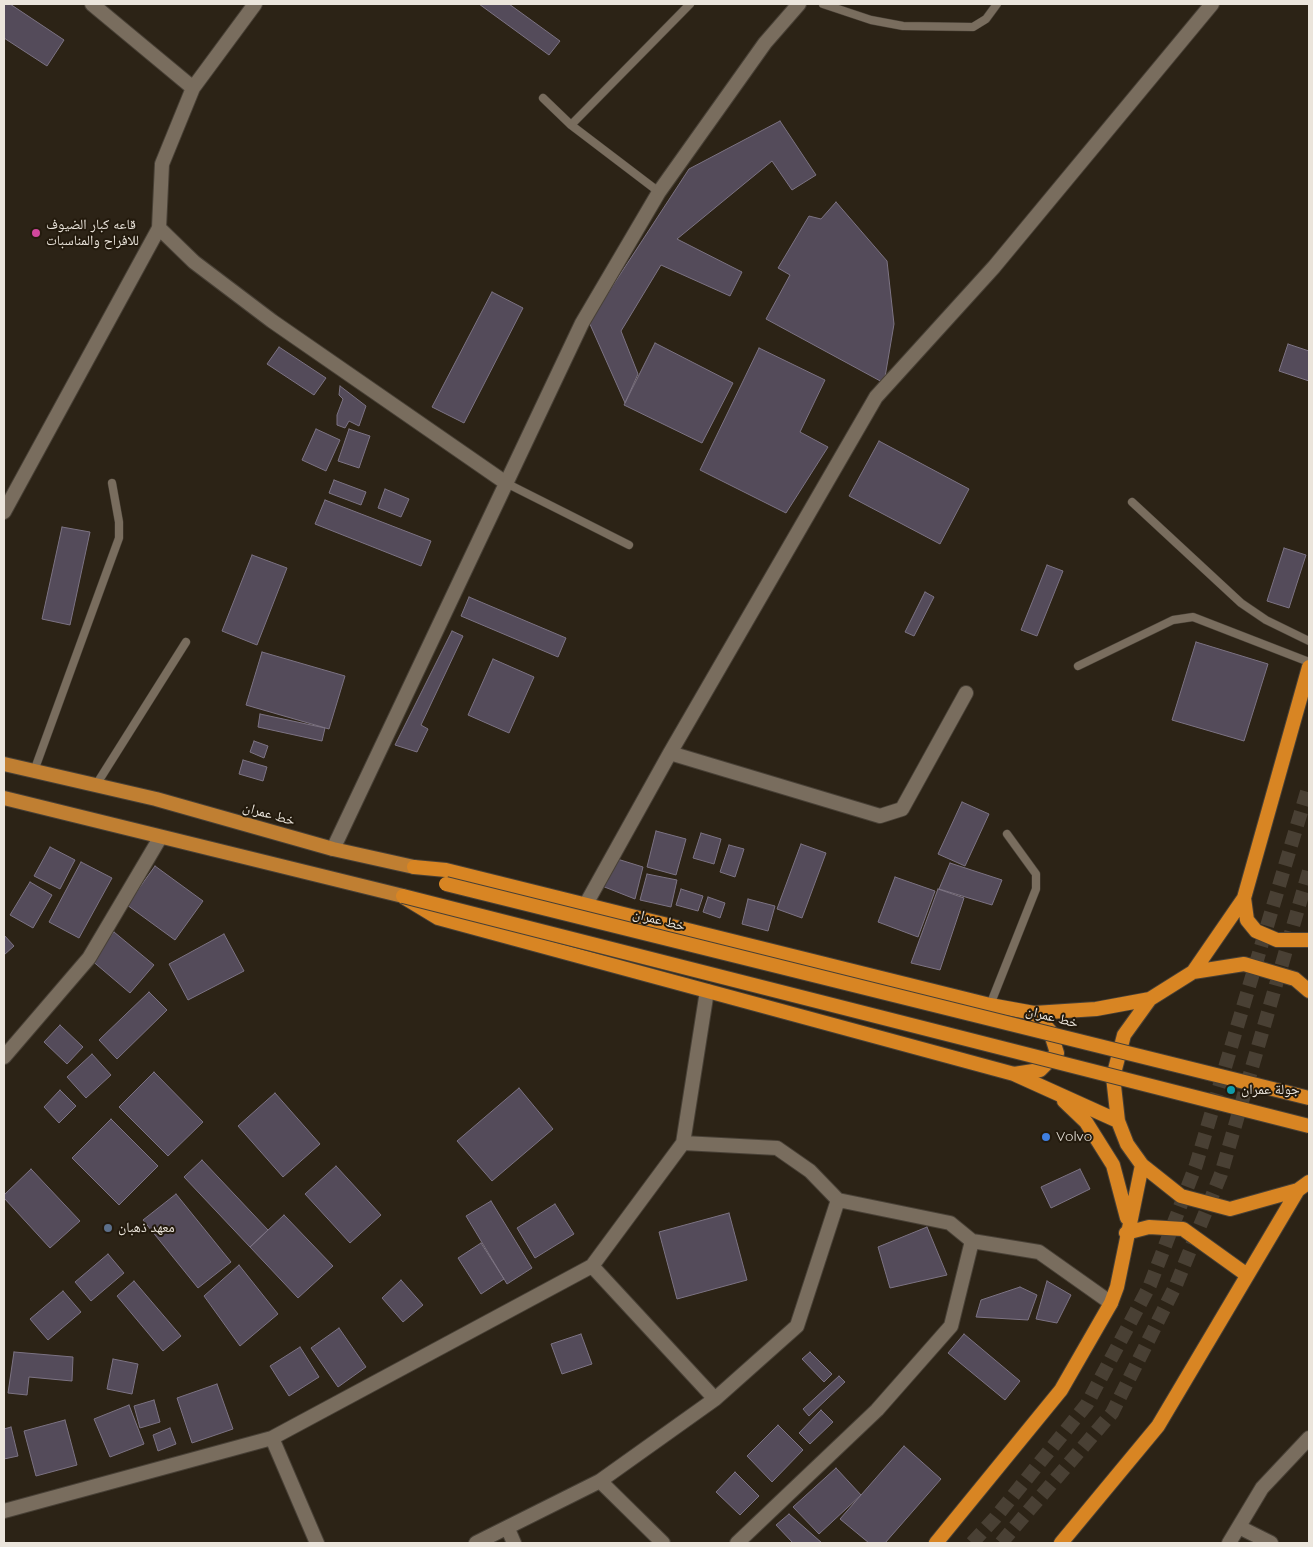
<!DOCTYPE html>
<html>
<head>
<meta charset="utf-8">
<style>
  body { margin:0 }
  #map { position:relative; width:1313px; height:1547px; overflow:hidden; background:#2c2316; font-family:Quicksand,sans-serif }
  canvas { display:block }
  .frame { position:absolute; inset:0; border:5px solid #ebe5dc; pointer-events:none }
</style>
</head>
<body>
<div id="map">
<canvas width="1313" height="1547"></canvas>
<div class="frame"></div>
</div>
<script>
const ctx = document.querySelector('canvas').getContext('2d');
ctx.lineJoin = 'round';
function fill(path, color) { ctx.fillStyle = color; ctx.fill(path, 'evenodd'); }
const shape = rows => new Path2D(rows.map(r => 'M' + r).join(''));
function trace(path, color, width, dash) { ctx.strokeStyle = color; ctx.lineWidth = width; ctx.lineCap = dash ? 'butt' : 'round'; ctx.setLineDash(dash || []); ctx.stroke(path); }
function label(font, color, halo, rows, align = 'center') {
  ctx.font = font + ' Quicksand,"Noto Naskh Arabic",sans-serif'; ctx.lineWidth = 4; ctx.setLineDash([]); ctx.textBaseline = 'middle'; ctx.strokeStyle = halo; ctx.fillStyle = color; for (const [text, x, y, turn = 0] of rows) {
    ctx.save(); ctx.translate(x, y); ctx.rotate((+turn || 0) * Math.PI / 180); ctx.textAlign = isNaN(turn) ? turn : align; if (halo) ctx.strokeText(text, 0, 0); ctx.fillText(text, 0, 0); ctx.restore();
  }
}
const building = shape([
  [4,4,10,4,64,40,47,66,4,38,4,4],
  [479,4,509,4,560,41,549,55,479,4],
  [780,121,816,175,792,190,772,161,677,239,742,272,730,296,661,265,621,331,638,374,625,403,589,322,689,169,780,121],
  [836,202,887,261,894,324,884,383,766,319,790,275,778,268,809,216,821,219,836,202],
  [492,292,523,308,464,423,432,407,492,292],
  [655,343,733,383,702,443,624,405,655,343],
  [1288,344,1309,351,1309,381,1279,371,1288,344],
  [279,347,326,378,314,395,267,364,279,347],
  [759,348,825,380,800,432,828,447,786,513,700,470,759,348],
  [340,386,366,406,359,426,349,421,345,428,337,425,337,415,343,399,339,395,340,386],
  [316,429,340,440,326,471,302,460,316,429],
  [349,429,370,436,359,468,338,461,349,429],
  [879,441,969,489,940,544,849,496,879,441],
  [334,480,366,492,361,505,329,493,334,480],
  [385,489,409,499,401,517,378,508,385,489],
  [325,500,431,541,421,566,315,524,325,500],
  [62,527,90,532,70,625,42,619,62,527],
  [1284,548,1306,555,1289,608,1267,601,1284,548],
  [252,555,287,568,257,645,222,631,252,555],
  [1047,565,1063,571,1037,636,1021,630,1047,565],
  [925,592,934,597,914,636,905,632,925,592],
  [469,597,566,638,558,657,461,616,469,597],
  [452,631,463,636,421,725,428,729,417,752,395,745,452,631],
  [1196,642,1268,664,1244,741,1172,720,1196,642],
  [262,652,345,676,329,729,246,705,262,652],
  [493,659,534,677,509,733,468,715,493,659],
  [260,714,325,728,322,741,258,727,260,714],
  [254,741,268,746,264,758,250,752,254,741],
  [243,760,267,767,263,781,239,774,243,760],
  [962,802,989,814,965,866,938,854,962,802],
  [656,831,686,839,676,875,647,867,656,831],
  [701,833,721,839,714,864,693,858,701,833],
  [801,844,826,853,802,918,777,909,801,844],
  [729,845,744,849,735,877,720,872,729,845],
  [50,847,75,860,60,889,34,876,50,847],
  [614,858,643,867,635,899,602,886,614,858],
  [81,862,112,878,79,938,49,922,81,862],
  [950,863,1002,880,992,905,939,889,950,863],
  [155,866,203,901,175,940,127,905,155,866],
  [647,874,677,880,671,907,640,900,647,874],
  [895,877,935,891,918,937,878,922,895,877],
  [30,882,52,895,33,928,10,915,30,882],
  [681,889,703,896,698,911,676,905,681,889],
  [938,889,964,898,940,970,911,963,938,889],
  [708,897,725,903,720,918,703,912,708,897],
  [748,899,775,906,768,931,742,924,748,899],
  [114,932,154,965,130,993,90,959,114,932],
  [224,934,244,971,188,1000,169,964,224,934],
  [4,935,14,946,4,955,4,935],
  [149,992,167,1010,117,1059,99,1040,149,992],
  [60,1025,83,1047,67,1064,44,1042,60,1025],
  [92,1054,111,1075,86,1098,67,1077,92,1054],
  [154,1072,203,1122,168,1156,119,1107,154,1072],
  [519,1088,553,1129,492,1181,457,1141,519,1088],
  [60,1090,76,1106,59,1123,44,1107,60,1090],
  [275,1093,320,1144,283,1177,238,1126,275,1093],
  [111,1119,158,1166,119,1205,72,1158,111,1119],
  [202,1160,268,1230,250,1247,184,1177,202,1160],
  [336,1166,381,1215,350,1243,305,1194,336,1166],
  [31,1169,80,1221,50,1248,4,1198,4,1195,31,1169],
  [1080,1169,1090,1189,1051,1208,1041,1187,1080,1169],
  [176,1194,231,1262,198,1288,143,1220,176,1194],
  [491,1201,532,1268,507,1284,466,1216,491,1201],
  [555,1204,574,1234,535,1258,517,1228,555,1204],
  [729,1213,747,1280,677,1299,659,1232,729,1213],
  [284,1215,333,1266,298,1298,250,1247,284,1215],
  [927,1227,947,1275,890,1288,878,1247,927,1227],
  [481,1243,504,1279,481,1294,458,1258,481,1243],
  [108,1254,124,1273,91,1301,75,1282,108,1254],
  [239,1265,278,1314,240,1346,204,1296,239,1265],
  [401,1280,423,1305,403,1322,382,1298,401,1280],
  [134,1281,181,1336,163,1351,117,1296,134,1281],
  [1047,1281,1071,1295,1057,1323,1036,1319,1047,1281],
  [1020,1287,1037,1295,1028,1320,976,1317,981,1300,1020,1287],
  [63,1291,81,1312,48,1340,30,1319,63,1291],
  [339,1328,366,1367,338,1387,311,1348,339,1328],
  [581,1334,592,1364,562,1374,551,1344,581,1334],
  [964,1334,1020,1381,1005,1400,948,1353,964,1334],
  [300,1347,319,1377,289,1396,270,1366,300,1347],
  [14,1352,73,1357,72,1381,29,1377,27,1395,8,1393,14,1352],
  [810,1352,832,1374,824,1382,802,1359,810,1352],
  [113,1359,138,1364,132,1394,107,1389,113,1359],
  [839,1376,845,1382,809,1416,803,1409,839,1376],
  [217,1384,233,1429,192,1443,177,1398,217,1384],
  [154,1400,160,1422,140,1428,134,1406,154,1400],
  [129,1405,144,1444,110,1457,94,1419,129,1405],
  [821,1410,833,1422,810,1444,799,1433,821,1410],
  [65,1420,77,1465,36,1476,24,1431,65,1420],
  [778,1425,803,1450,772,1482,747,1456,778,1425],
  [11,1427,18,1456,4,1459,4,1429,11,1427],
  [170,1428,176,1444,158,1451,153,1435,170,1428],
  [904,1446,941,1479,885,1543,869,1543,840,1519,904,1446],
  [836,1468,861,1495,819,1534,793,1507,836,1468],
  [735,1472,759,1496,740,1515,716,1492,735,1472],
  [789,1514,822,1543,793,1543,776,1525,789,1514]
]);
fill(building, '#544b5a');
trace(building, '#7c7383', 1);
trace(shape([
  [972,1543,995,1518,1087,1404,1150,1285,1196,1165,1309,785],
  [1001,1543,1112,1413,1176,1285,1221,1174,1309,871]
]), '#494034', 14, [14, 7]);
const service = shape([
  [823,4,871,20,903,26,973,27,986,19,997,4],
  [543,98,571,125,659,192],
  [571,125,690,4],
  [506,483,629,545],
  [1132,502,1241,603,1266,620,1309,641],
  [1078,666,1173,620,1193,617,1309,662],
  [34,771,119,538,119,522,112,483],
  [96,785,186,642],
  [990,1005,1036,889,1036,874,1007,834]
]);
const minor = shape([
  [92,4,193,88],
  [255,4,193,88,162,164,159,228,194,262,272,321,506,483],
  [4,512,159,228],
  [670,753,880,816,902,809,966,693],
  [333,849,582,323,659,192,765,43,799,4],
  [586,904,670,753,876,397,994,267,1212,4],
  [4,1057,89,958,160,838],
  [683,1143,777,1148,810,1171,838,1200],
  [592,1266,715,1399],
  [272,1438,317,1543],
  [600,1481,663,1543],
  [4,1511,272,1438,592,1266,683,1143,707,991],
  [1239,1527,1271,1543],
  [508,1529,514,1543],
  [476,1543,600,1481,715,1399,797,1326,838,1200,950,1223,972,1241,1039,1252,1111,1303],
  [737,1543,877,1410,951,1326,972,1241],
  [1229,1543,1262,1488,1309,1438]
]);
const primary = shape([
  [4,764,156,799,333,849,414,867],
  [4,798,403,896]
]);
const trunk = shape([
  [414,867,446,870,990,1005,1034,1013,1096,1009,1150,999],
  [405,898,438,918,1014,1074,1118,1121],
  [1244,898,1247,920,1256,931,1277,940,1309,940],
  [1193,972,1244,898,1309,667],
  [1309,991,1295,979,1244,964,1193,972,1150,999,1124,1035,1113,1077,1118,1121,1127,1144,1142,1165,1181,1196,1230,1209,1298,1190,1309,1182],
  [1014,1074,1040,1070,1057,1053,1050,1031,1034,1013],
  [1064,1101,1086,1122,1113,1165,1127,1218],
  [1126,1233,1149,1227,1183,1229,1247,1275],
  [936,1543,1061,1390,1111,1303,1117,1287,1142,1165],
  [1061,1543,1158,1426,1298,1190]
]);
trace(service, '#484036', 9);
trace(minor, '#484036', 16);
trace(primary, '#484036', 16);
trace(trunk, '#484036', 16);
trace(service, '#796d5e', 8);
trace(minor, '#796d5e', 14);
trace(primary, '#c07f32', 14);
trace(trunk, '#d88523', 14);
const trunkBridge = shape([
  [446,884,1309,1098],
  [403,896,1309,1126]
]);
trace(trunkBridge, '#484036', 16, []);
trace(trunkBridge, '#d88523', 14);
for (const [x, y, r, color] of [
  [36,233,5,"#d1479c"],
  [1231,1090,5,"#0f9aa8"],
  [1046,1137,5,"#3f7fe0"],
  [108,1228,5,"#5c6f8a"]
]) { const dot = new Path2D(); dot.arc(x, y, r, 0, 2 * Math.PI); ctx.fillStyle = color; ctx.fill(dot); trace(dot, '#231a0d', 2); }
label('14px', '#ebe5dc', '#231a0d', [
  ["قاعه كبار الضيوف",46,225],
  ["للافراح والمناسبات",46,241],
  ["جولة عمران",1241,1090],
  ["Volvo",1056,1137],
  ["معهد ذهبان",118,1228]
], 'left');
label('14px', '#ebe5dc', '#231a0d', [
  ["خط عمران",269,814,16],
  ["خط عمران",659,920,14],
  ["خط عمران",1052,1017,14]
]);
</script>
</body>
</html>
